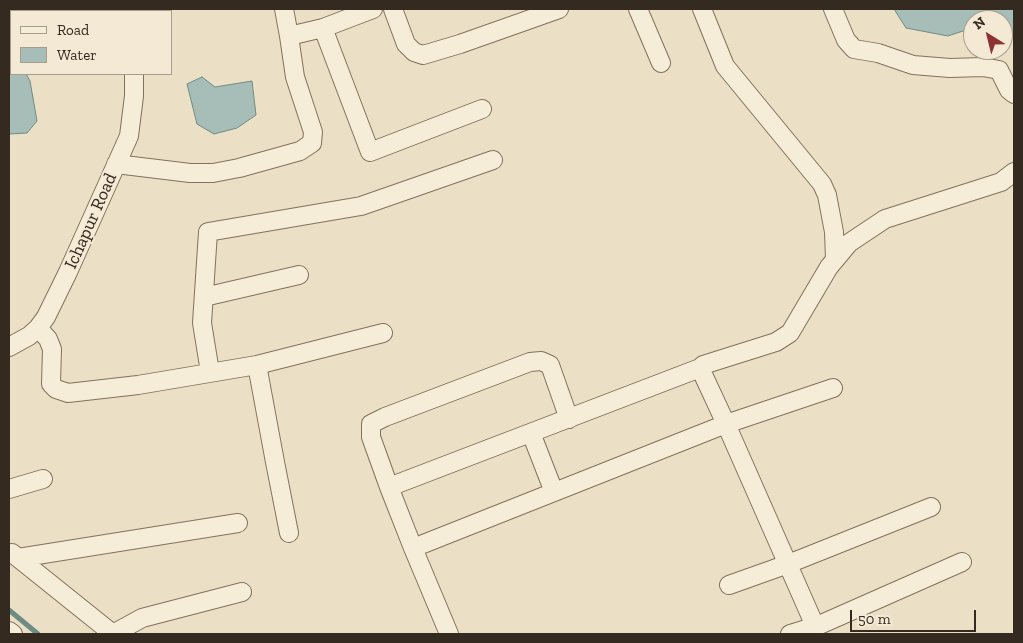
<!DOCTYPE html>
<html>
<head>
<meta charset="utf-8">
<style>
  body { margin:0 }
  #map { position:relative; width:1023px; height:643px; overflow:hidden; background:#ebdfc5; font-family:"Zilla Slab",serif }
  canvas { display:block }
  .frame { position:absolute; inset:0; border:10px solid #352a1f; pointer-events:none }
  .legend { position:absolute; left:10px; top:10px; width:162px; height:65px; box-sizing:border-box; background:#f3e9d4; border:1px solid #a79d8c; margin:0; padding:6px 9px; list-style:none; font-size:15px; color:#352a1f }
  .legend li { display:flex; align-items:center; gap:10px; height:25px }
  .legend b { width:25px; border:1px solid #a79d8c }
  .north { position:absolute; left:963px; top:10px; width:50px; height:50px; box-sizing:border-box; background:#f3e9d4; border:1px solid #a79d8c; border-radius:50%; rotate:324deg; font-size:14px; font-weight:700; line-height:20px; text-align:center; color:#352a1f }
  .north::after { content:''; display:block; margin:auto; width:18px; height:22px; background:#8e3133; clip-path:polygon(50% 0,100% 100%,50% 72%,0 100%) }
  .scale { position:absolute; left:850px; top:610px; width:126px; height:22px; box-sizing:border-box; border:2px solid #352a1f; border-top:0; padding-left:6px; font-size:15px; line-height:18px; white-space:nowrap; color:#352a1f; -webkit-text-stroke:4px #f3e9d4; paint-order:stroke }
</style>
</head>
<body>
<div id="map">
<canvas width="1023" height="643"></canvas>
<div class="frame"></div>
<ul class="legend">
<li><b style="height:6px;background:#f6edd8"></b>Road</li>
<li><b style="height:14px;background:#a6beb7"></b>Water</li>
</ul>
<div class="north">N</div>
<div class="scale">50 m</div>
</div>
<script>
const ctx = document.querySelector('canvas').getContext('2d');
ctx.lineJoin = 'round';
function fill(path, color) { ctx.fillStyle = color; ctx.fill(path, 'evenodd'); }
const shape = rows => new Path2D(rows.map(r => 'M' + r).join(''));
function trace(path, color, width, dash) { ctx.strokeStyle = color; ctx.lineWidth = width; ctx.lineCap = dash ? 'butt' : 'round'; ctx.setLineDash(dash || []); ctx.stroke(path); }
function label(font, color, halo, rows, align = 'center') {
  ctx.font = font + ' "Zilla Slab",serif'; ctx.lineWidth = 4; ctx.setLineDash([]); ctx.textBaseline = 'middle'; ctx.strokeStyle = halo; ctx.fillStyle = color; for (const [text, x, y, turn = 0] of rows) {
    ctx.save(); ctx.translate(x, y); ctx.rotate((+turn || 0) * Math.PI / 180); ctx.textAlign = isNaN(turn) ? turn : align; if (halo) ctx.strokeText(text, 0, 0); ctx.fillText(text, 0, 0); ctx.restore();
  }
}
const water = shape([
  [894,9,1014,9,1014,34,1003,39,1003,20,973,20,973,31,969,29,948,36,906,28,894,9],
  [9,60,11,61,11,74,26,74,30,81,37,121,27,133,9,134,9,60],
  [202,77,215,87,252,81,256,115,237,128,214,134,197,124,187,84,202,77]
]);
fill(water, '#a6beb7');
trace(water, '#6e8c84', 1);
trace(shape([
  [9,610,38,634]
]), '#6e8c84', 5);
const minor = shape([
  [132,9,132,11],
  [284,9,289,36,323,28],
  [373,9,323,28,370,152,482,109],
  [393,9,406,44,414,52,423,55,460,44,559,9],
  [638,9,661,63],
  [702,9,725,66,822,184,827,195,834,232,835,259],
  [833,9,846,40,854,49,878,53,913,65,950,68,983,67,999,70,1009,90,1014,94],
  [116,164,190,173,213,173,239,168,300,151,312,143,313,132,295,77,289,36],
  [204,297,299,275],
  [38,328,48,339,52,349,51,384,56,389,68,393,138,385,257,365,383,333],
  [9,347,29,336,38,328,46,317,68,272,129,136,134,96,134,74],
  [257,365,275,462,289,533],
  [210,372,202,323,208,232,361,206,493,160],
  [531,433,554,492],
  [389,487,700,368],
  [9,489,43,479],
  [413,548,726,424,833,388],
  [12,553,113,634],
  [18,558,238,523],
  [962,562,817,626,815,626,726,424,700,368,703,365,776,342,790,333,829,267,849,243,885,219,1001,182,1014,172],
  [729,585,788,564,931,507],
  [9,631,13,634],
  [113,634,142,618,242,592],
  [449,634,413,548,389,487,371,437,371,424,385,417,530,362,541,361,550,365,569,419],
  [790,634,816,626]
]);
trace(minor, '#84715c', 20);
trace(minor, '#f6edd8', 18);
label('18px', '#352a1f', '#f3e9d4', [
  ["Ichapur Road",91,221,-66]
]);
</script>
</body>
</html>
